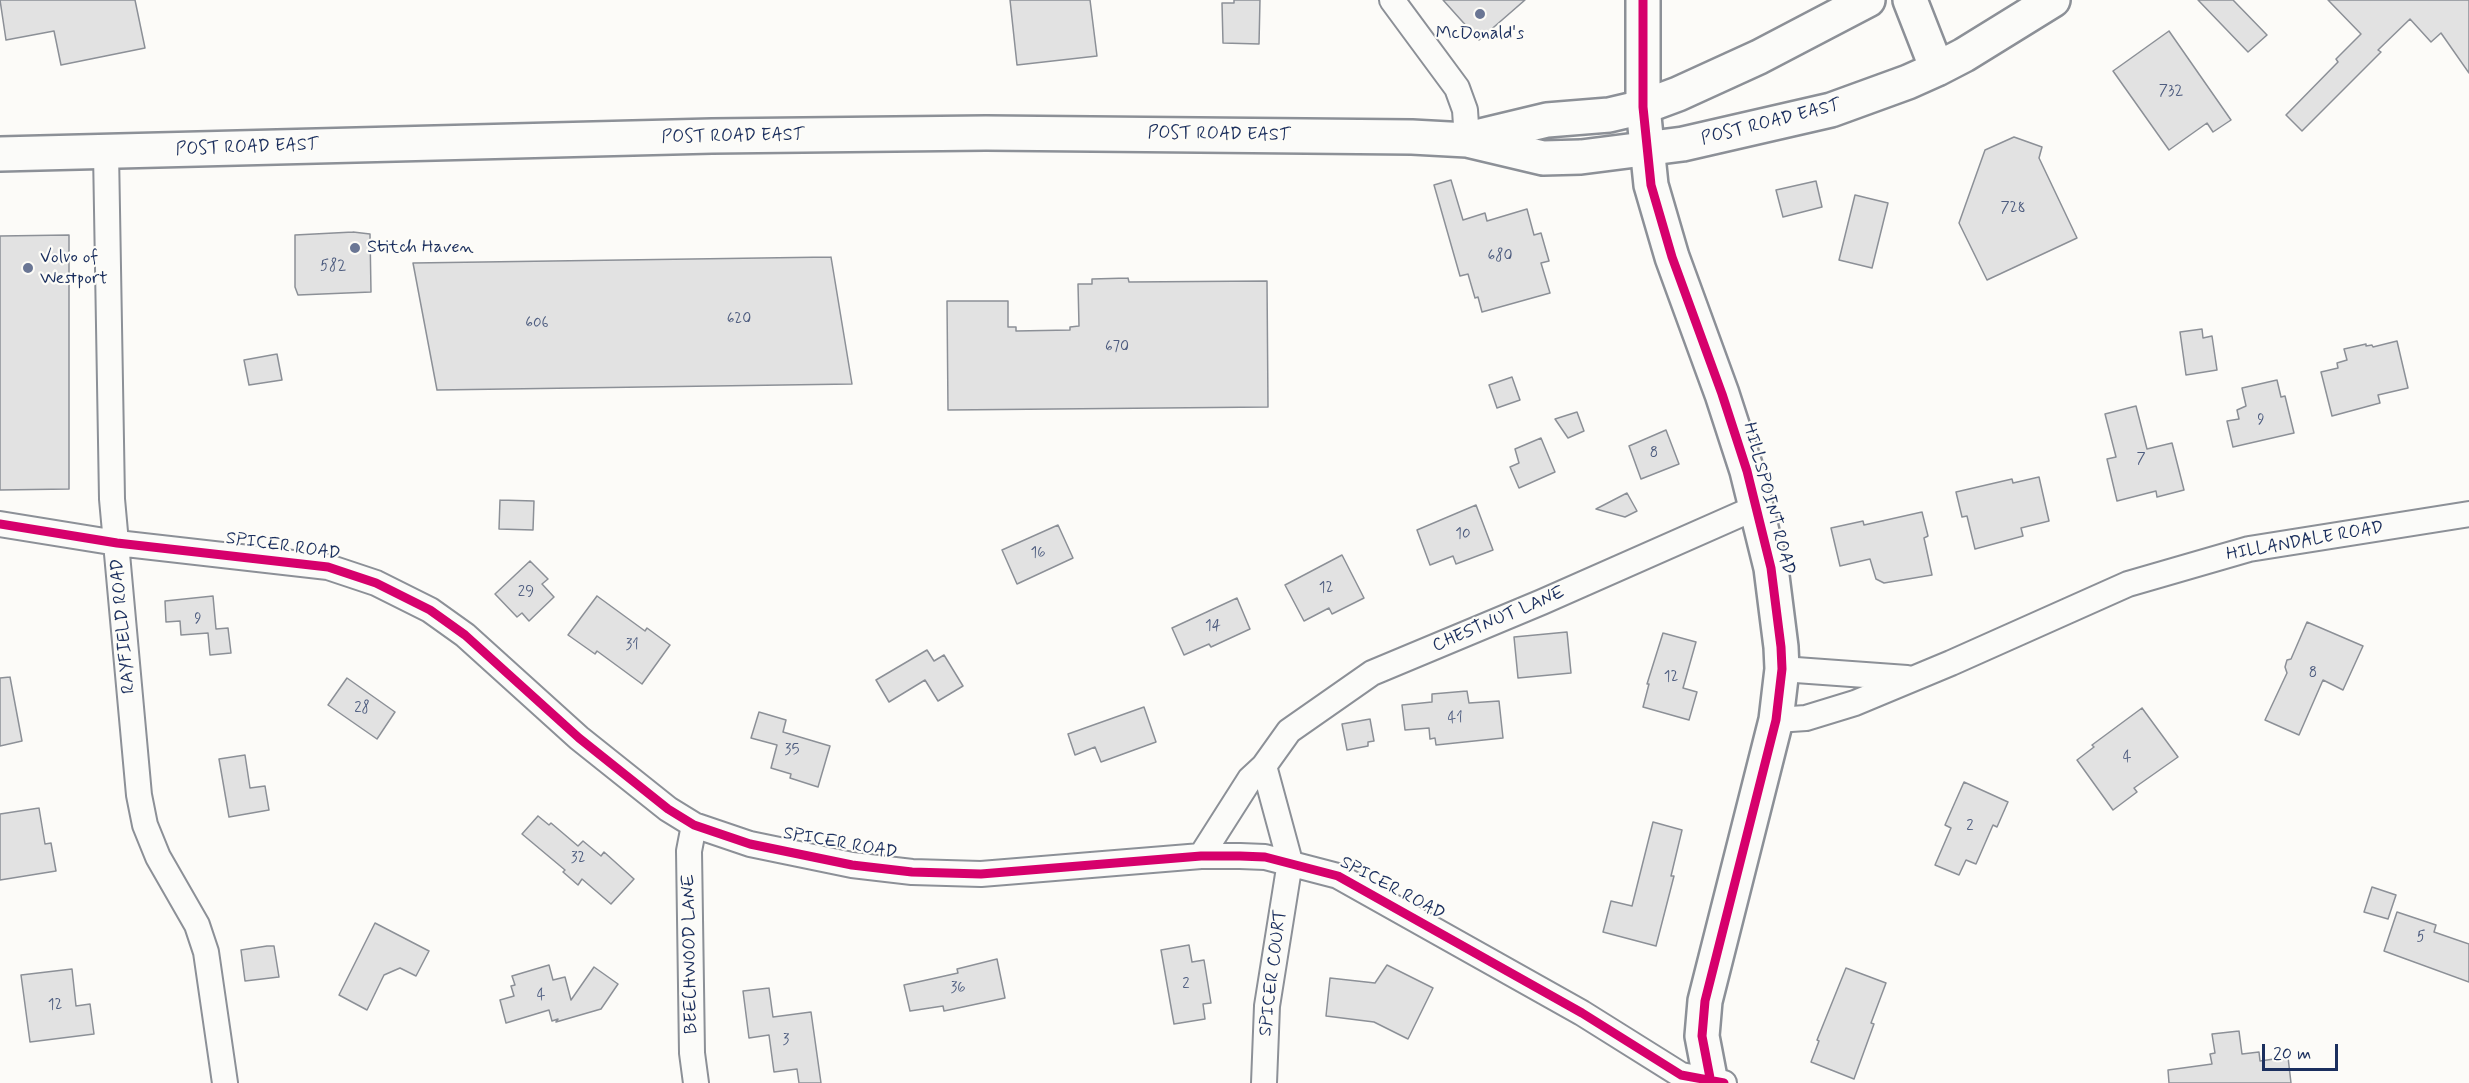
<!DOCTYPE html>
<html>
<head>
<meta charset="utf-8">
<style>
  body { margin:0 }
  #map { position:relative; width:2469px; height:1083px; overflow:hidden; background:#fcfbf8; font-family:Mynerve,sans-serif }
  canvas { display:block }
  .scale { position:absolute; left:2262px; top:1044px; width:76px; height:27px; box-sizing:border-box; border:3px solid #1b2f5e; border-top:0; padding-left:8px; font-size:18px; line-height:21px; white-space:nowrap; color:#1b2f5e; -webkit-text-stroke:4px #fdfcf7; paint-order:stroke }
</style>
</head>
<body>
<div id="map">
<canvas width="2469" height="1083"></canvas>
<div class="scale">20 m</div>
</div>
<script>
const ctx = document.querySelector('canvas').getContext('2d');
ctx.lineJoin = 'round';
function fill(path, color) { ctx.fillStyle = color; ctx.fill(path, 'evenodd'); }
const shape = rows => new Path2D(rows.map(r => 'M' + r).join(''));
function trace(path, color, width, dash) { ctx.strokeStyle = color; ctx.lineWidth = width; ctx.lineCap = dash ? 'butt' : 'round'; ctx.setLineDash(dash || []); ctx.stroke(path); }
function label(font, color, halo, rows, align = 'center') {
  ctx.font = font + ' Mynerve,sans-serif'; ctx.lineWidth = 4.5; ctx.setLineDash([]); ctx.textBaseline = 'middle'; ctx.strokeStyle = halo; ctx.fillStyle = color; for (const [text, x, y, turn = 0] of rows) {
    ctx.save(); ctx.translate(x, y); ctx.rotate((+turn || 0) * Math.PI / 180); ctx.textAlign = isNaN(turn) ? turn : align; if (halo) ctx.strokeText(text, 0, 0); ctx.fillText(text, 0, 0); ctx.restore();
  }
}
const building = shape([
  [0,0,135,0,145,48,61,65,54,31,6,40,0,0],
  [1010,0,1090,0,1097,56,1017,65,1010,0],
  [1234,0,1260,0,1259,44,1223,43,1222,3,1234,3,1234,0],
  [1443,0,1525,0,1479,40,1443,0],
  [2198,0,2233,0,2267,35,2248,52,2198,0],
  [2328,0,2469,0,2469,73,2441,33,2431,42,2410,19,2378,50,2381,52,2302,131,2286,115,2338,62,2336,59,2361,34,2328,0],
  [2169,31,2231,120,2213,132,2207,123,2169,150,2113,71,2169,31],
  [2014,137,2042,147,2039,158,2077,238,1987,280,1959,223,1985,150,2014,137],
  [1451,180,1463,220,1485,213,1487,221,1527,209,1534,235,1541,233,1549,261,1541,263,1550,293,1482,312,1478,297,1475,298,1468,274,1460,276,1434,185,1451,180],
  [1816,181,1822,207,1783,217,1776,190,1816,181],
  [1855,195,1888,203,1872,268,1839,260,1855,195],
  [353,232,370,234,371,292,298,295,295,287,295,235,353,232],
  [69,235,69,489,0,490,0,236,69,235],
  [831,257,852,384,437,390,413,263,831,257],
  [1128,278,1129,282,1267,281,1268,407,948,410,947,301,1008,301,1008,327,1016,327,1016,331,1070,330,1070,327,1079,326,1078,284,1092,284,1092,279,1128,278],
  [2202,329,2203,338,2212,336,2217,370,2186,375,2180,332,2202,329],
  [2397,341,2408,388,2378,395,2380,403,2332,416,2321,372,2338,368,2337,363,2347,360,2344,349,2366,344,2366,346,2372,345,2373,347,2397,341],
  [277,354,282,380,249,385,244,360,277,354],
  [1512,377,1520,400,1497,408,1489,385,1512,377],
  [2277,380,2281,397,2285,396,2294,433,2233,447,2227,421,2239,419,2237,410,2246,406,2242,388,2277,380],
  [2136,406,2147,449,2172,443,2184,490,2157,497,2156,491,2117,501,2107,459,2116,457,2105,414,2136,406],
  [1577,412,1584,431,1568,438,1555,419,1577,412],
  [1666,430,1679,464,1641,479,1629,446,1666,430],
  [1541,438,1555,472,1519,488,1510,467,1519,463,1515,449,1541,438],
  [2039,477,2049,521,2021,528,2023,536,1975,549,1967,516,1962,517,1956,492,2012,479,2013,483,2039,477],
  [1627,493,1637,511,1625,517,1596,509,1627,493],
  [500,500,534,501,533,530,499,529,500,500],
  [1476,505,1493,550,1456,564,1453,556,1430,565,1417,530,1476,505],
  [1922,512,1928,536,1924,538,1932,575,1884,583,1876,579,1870,559,1840,566,1831,528,1863,521,1864,525,1922,512],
  [1058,525,1073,558,1017,584,1002,550,1058,525],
  [1342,555,1364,598,1332,614,1329,608,1304,621,1285,585,1342,555],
  [530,561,548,579,542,584,554,597,529,621,522,613,517,617,495,594,530,561],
  [213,596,216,629,228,628,231,653,210,655,208,633,181,635,180,621,166,622,165,601,213,596],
  [597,596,645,631,647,628,670,645,642,684,597,651,595,654,568,635,597,596],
  [1237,598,1250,629,1211,647,1209,644,1184,655,1172,628,1237,598],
  [2307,622,2363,646,2343,690,2323,680,2299,735,2265,720,2287,673,2285,667,2287,660,2291,659,2307,622],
  [1567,632,1571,673,1518,678,1514,637,1567,632],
  [1663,633,1696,642,1683,688,1697,692,1689,720,1643,707,1649,684,1647,684,1663,633],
  [927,650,934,661,944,655,963,686,938,701,925,680,889,702,876,680,927,650],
  [10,677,22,741,0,746,0,678,10,677],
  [347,678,395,712,377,739,328,705,347,678],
  [1467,691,1469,703,1499,701,1503,738,1436,745,1435,738,1430,739,1429,728,1405,730,1402,705,1432,702,1432,694,1467,691],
  [1144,707,1156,742,1101,762,1095,747,1075,755,1068,734,1144,707],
  [2142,708,2178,757,2134,788,2137,792,2113,810,2077,760,2094,747,2092,745,2142,708],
  [759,712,786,720,783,732,830,746,818,787,790,778,791,774,771,768,777,745,751,738,759,712],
  [1370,719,1374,741,1368,742,1368,746,1347,750,1342,724,1370,719],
  [245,755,250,788,265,786,269,810,229,817,219,759,245,755],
  [1964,782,2008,802,1997,827,1993,825,1976,864,1966,860,1959,875,1935,865,1951,828,1945,825,1964,782],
  [39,808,45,844,51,843,56,871,0,880,0,814,39,808],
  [538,816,549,825,551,823,578,846,583,841,601,856,604,852,634,879,611,904,582,879,578,885,563,872,565,870,522,834,538,816],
  [1653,822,1682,830,1671,876,1674,876,1656,946,1603,932,1611,901,1632,906,1653,822],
  [2372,887,2396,895,2388,919,2364,912,2372,887],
  [2397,912,2436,925,2434,932,2469,944,2469,982,2384,951,2397,912],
  [375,923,429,951,416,976,400,968,384,975,367,1010,339,995,375,923],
  [1189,945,1192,962,1204,960,1211,1003,1203,1004,1205,1019,1174,1024,1161,950,1189,945],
  [267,946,274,946,279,977,245,981,241,950,267,946],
  [997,959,1005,998,944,1011,943,1006,910,1011,904,985,958,973,957,969,997,959],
  [549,965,553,980,565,977,571,1000,594,967,618,984,601,1009,556,1022,558,1019,552,1021,549,1010,506,1023,500,1000,514,996,511,986,515,985,512,976,549,965],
  [1387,965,1433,988,1408,1039,1374,1022,1326,1016,1330,978,1375,983,1387,965],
  [1846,968,1886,983,1871,1023,1874,1024,1854,1079,1811,1062,1819,1041,1817,1040,1846,968],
  [72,969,76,1006,90,1004,94,1034,30,1042,21,975,72,969],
  [769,988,773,1017,811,1012,821,1083,799,1083,797,1069,774,1072,769,1035,749,1038,743,991,769,988],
  [2239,1031,2242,1054,2259,1052,2260,1061,2288,1057,2291,1083,2169,1083,2168,1070,2212,1064,2210,1054,2215,1053,2212,1034,2239,1031]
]);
fill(building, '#e2e2e2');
trace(building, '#8c9097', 1.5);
const street = shape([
  [1392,0,1457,88,1465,110,1467,140],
  [106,152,112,499,139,795,145,825,158,857,197,925,206,952,225,1083],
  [0,524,117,543,328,567,376,583,430,610,465,635,579,738,668,809,694,825,750,844,852,865,912,872,981,874,1201,856,1240,856,1265,857,1338,876,1582,1013,1681,1075,1724,1083],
  [1782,669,1907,678],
  [1776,720,1806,718,1855,703,1951,663,2128,584,2249,549,2469,514],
  [694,825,689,851,692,1053,696,1083],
  [1201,856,1250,779,1264,766],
  [1264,1083,1267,1006,1290,862,1264,766,1289,731,1372,673,1542,602,1757,507]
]);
const secondary = shape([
  [1643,0,1643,107,1651,185,1672,257,1722,394,1747,471,1771,568,1781,647,1782,669,1776,720,1705,1001,1702,1036,1711,1083]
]);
const primary = shape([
  [1910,0,1937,69],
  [1472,138,1547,120,1609,115,1643,107,1678,94,1759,57,1868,0],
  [0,154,712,136,986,133,1412,137,1467,140,1543,158,1581,157,1683,144,1831,110,1908,82,1937,69,1964,55,2053,0]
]);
trace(street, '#8c9097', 28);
trace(secondary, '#8c9097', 38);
trace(primary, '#8c9097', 38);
trace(street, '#fbfbf9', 24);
trace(secondary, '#fbfbf9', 33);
trace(primary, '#fbfbf9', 33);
trace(shape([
  [1643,0,1643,107,1651,185,1672,257,1722,394,1747,471,1771,568,1781,647,1782,669,1776,720,1705,1001,1702,1036,1711,1083],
  [0,524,117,543,328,567,376,583,430,610,465,635,579,738,668,809,694,825,750,844,852,865,912,872,981,874,1201,856,1240,856,1265,857,1338,876,1582,1013,1681,1075,1724,1083]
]), '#d6006c', 9);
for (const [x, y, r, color] of [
  [1480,14,6,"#6a7694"],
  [355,248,6,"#6a7694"],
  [28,268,6,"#6a7694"]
]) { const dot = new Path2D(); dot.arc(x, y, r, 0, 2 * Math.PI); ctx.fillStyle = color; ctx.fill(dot); trace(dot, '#fdfcf7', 2); }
label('15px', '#4d5c7f', null, [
  ["732",2171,92],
  ["728",2013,209],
  ["680",1500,257],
  ["582",333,267],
  ["620",739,320],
  ["606",537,324],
  ["670",1117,348],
  ["9",2261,421],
  ["8",1654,454],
  ["7",2141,460],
  ["10",1463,535],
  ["16",1038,554],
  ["12",1326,589],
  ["29",526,593],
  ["9",198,620],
  ["14",1213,627],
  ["31",632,646],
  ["8",2313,674],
  ["12",1671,678],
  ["28",362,709],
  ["41",1455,719],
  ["35",792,751],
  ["4",2127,758],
  ["2",1970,827],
  ["32",578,859],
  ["5",2421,938],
  ["2",1186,985],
  ["36",958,989],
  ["4",541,996],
  ["12",55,1006],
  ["3",786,1041]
]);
label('18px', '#1b2f5e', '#fdfcf7', [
  ["McDonald's",1480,34,"center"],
  ["Stitch Haven",367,248],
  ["Volvo of",40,258],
  ["Westport",40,279]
], 'left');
label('18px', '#1b2f5e', '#fdfcf7', [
  ["POST ROAD EAST",1771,123,-14],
  ["POST ROAD EAST",1219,135,1],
  ["POST ROAD EAST",733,137,-1],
  ["POST ROAD EAST",247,148,-2],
  ["HILLSPOINT ROAD",1768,499,75],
  ["HILLANDALE ROAD",2305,542,-10],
  ["SPICER ROAD",283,547,8],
  ["CHESTNUT LANE",1499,620,-23],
  ["RAYFIELD ROAD",124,626,-95],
  ["SPICER ROAD",840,844,10],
  ["SPICER ROAD",1392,889,28],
  ["BEECHWOOD LANE",691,954,-91],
  ["SPICER COURT",1274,973,-83]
]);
</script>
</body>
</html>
